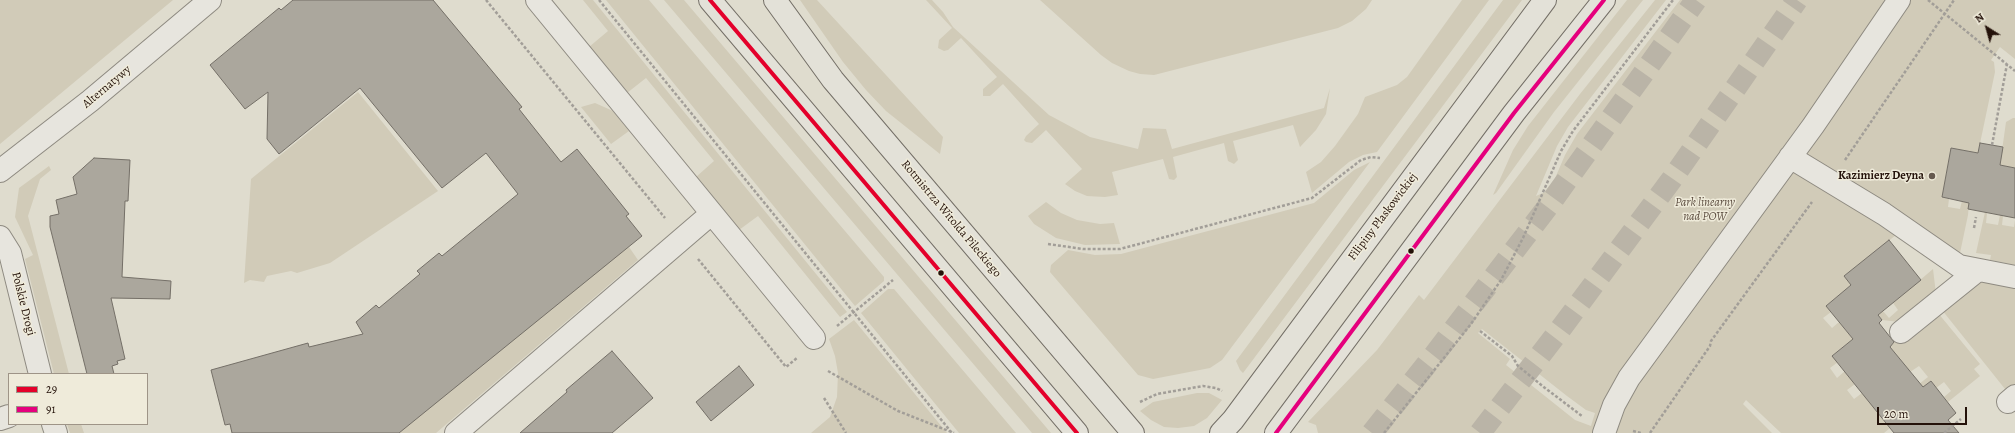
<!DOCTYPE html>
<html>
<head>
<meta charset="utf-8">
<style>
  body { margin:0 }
  #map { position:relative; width:2015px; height:433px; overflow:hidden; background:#dfdcce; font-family:Alegreya,serif }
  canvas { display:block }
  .legend { position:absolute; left:8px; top:373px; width:140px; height:52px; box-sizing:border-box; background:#efebda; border:1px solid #9e9487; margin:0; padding:5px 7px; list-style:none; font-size:12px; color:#24120a }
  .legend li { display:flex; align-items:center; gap:8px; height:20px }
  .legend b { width:20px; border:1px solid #9e9487 }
  .north { position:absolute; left:1967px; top:8px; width:40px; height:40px; -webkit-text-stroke:3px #efebda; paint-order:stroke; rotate:323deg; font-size:11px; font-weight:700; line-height:16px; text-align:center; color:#24120a }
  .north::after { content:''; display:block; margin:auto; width:14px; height:18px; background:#24120a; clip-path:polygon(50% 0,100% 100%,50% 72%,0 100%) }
  .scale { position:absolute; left:1877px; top:407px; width:90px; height:18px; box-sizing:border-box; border:2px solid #24120a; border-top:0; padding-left:5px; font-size:12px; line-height:14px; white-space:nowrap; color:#24120a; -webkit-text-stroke:3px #efebda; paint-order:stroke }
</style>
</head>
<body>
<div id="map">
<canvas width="2015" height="433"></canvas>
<ul class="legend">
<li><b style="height:5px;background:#e4002b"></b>29</li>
<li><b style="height:5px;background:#e5007d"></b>91</li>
</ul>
<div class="north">N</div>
<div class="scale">20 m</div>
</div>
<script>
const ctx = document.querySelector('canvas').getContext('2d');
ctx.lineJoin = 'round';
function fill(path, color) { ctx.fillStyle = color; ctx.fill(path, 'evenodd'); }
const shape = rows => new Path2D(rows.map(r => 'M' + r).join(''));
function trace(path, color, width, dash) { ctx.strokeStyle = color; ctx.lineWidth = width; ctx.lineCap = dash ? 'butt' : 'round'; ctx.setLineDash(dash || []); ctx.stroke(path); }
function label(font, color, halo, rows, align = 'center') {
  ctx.font = font + ' Alegreya,serif'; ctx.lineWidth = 3; ctx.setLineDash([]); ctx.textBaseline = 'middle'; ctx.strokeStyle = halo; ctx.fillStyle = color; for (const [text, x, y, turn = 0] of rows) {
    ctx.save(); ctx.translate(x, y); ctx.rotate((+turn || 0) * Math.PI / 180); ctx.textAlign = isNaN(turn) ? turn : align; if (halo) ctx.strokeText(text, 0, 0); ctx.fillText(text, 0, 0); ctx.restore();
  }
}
fill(shape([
  [0,0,173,0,0,144],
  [583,0,593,0,847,312,840,317,758,216,739,230,696,177,714,161,646,78,627,93,589,47,608,31],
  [606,0,649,0,884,277,884,281,855,306],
  [664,0,684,0,1051,433,1032,433],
  [800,0,817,0,943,137,940,154,886,111,866,90,843,62],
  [926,0,932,0,943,12,953,27,1049,115,1090,137,1138,149,1143,128,1166,129,1172,149,1324,108,1330,88,1326,114,1316,130,1300,147,1293,125,1233,141,1238,160,1234,164,1228,161,1224,143,1173,157,1177,177,1174,180,1169,179,1163,159,1112,172,1118,195,1105,197,1087,196,1075,191,1065,184,1082,169,1046,130,1032,143,1026,142,1024,140,1026,136,1039,124,1003,84,990,96,983,96,983,89,997,77,961,38,948,50,944,51,938,48,939,40,952,28],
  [1040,0,1372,0,1366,9,1352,21,1338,28,1154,75,1140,74,1129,71,1112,63,1101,55],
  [1462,0,1489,0,1377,152,1363,155,1349,162,1312,193,1306,172,1321,162,1335,146,1358,114,1365,97,1397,85,1407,77],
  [1503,0,1522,0,1243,373,1240,370,1236,361],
  [1627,0,1643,0,1554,112,1496,193,1493,195,1513,150,1528,126],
  [1655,0,1666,0,1568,127,1557,146,1536,196,1550,190,1565,155,1577,134,1680,0,2015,0,2015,59,2000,47,1991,60,1994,62,1995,72,1978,153,1951,148,1942,197,1949,199,1948,207,1960,209,1962,201,1969,202,1968,215,1960,253,1888,208,1896,235,1844,276,1851,285,1826,306,1831,312,1823,318,1832,328,1839,322,1853,339,1833,355,1838,362,1830,368,1837,378,1845,371,1855,384,1847,390,1854,399,1862,393,1902,418,1884,433,1781,433,1746,400,1743,404,1772,433,1318,433,1316,425,1308,422,1377,350,1419,295,1424,300,1580,94],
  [1482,329,1567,396,1586,410,1595,413,1591,426,1575,420,1506,365,1510,359,1478,333],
  [358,92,438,191,330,263,297,273,291,271,267,276,264,282,250,280,244,283,251,179],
  [595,103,613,111,629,131,611,144,581,107],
  [2013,118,2015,118,2015,168,2000,165,2006,122],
  [1370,162,1222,360,1210,368,1153,379,1138,375,1050,272,1051,265,1068,250,1095,255,1121,254,1314,203,1354,170],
  [49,166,51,170,40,179,28,216,69,374,54,374,25,259,33,255,15,217,19,188],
  [1046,202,1061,213,1077,220,1100,224,1114,223,1120,244,1085,245,1056,238,1034,224,1028,216],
  [1985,212,1987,213,1986,223,1998,225,2000,215,2003,216,2002,225,2014,227,2015,220,2015,265,1990,260,1991,255,1976,253],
  [603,236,618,255,629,247,638,260,436,433,232,433,230,428,359,393],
  [1933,269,1936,294,1900,322,1882,320,1878,315,1883,311,1889,318,1898,310,1893,303],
  [1985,280,2015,285,2015,385,2009,390,2005,389,1942,310,1973,284],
  [888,289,894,289,1016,433,959,433,861,313],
  [1938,313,1980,364,1974,369,1980,376,1948,402,1944,397,1951,391,1944,382,1936,388,1931,381,1923,388,1919,384,1928,377,1919,366,1910,372,1890,347,1894,342,1902,342],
  [854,320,947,433,811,433,830,417,837,397,838,373,835,356,829,339],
  [1197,393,1209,393,1222,400,1207,418,1194,426,1178,428,1164,427,1151,420,1140,411,1153,402],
  [67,424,81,424,84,433,70,433]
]), '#d1cbb8');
const building = shape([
  [293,0,433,0,522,107,519,109,561,162,577,149,629,214,626,216,642,236,399,433,232,433,230,424,225,425,211,370,308,343,309,347,363,334,356,322,376,305,379,308,420,274,417,271,439,253,442,256,518,194,486,153,442,188,360,88,279,154,267,139,268,92,245,109,210,65,279,8,281,10,293,0],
  [1980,143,2003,147,2000,165,2015,168,2015,218,1968,209,1969,203,1942,197,1951,148,1978,153,1980,143],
  [94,158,130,160,128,201,125,201,122,277,171,281,170,299,111,298,125,359,117,361,118,364,112,366,114,374,87,374,50,227,50,216,59,214,56,200,77,194,73,177,94,158],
  [1889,240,1921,280,1878,315,1882,320,1879,323,1894,342,1890,347,1923,387,1931,381,1956,413,1948,420,1959,433,1894,433,1832,356,1853,339,1826,306,1851,285,1844,276,1889,240],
  [612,351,653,398,612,433,520,433,567,392,566,390,612,351],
  [739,366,754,385,711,421,696,402,739,366]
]);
fill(building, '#aba79d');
trace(building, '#746f67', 1);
trace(shape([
  [1372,433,1435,354,1549,205,1696,0],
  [1480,433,1559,331,1672,179,1797,0]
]), '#bab4a7', 22, [22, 11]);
const minor = shape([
  [537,0,814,338],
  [1790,157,1884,214,1959,266,2015,277],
  [0,171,90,101,210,0],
  [0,237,10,253,40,374],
  [1901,332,1978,270],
  [2008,402,2015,396],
  [0,419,9,416],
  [53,424,56,433],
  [456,433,711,214],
  [1604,433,1614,405,1629,378,1813,126,1899,0]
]);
const major = shape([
  [710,0,1077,433],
  [775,0,833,80,1133,433],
  [1221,433,1233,420,1545,0],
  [1276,433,1514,113,1604,0]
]);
trace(minor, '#8e8a81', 24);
trace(major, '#746f67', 24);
trace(shape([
  [486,0,665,218],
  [599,0,952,433],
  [1928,0,2015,71],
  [1992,145,2007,64],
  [1845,160,1954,0],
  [1974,228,1976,217],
  [1048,244,1083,249,1120,249,1312,198,1361,160,1371,157,1380,158],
  [698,259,786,367,797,358],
  [837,326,893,280],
  [1480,331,1512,356,1518,366,1545,388,1582,416],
  [828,371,898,411,954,433],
  [824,398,846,433],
  [1140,402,1157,394,1203,386,1216,388,1222,391],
  [1633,431,1641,433],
  [1384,433,1471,324,1501,280,1523,238,1561,151,1573,131,1673,0],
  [1650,433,1710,346,1711,341,1812,202],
  [1944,433,1961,419]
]), '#a29e98', 2.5, [3, 2]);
trace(minor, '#e7e5de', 22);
trace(major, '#e3e1d8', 22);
trace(shape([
  [710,0,1077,433]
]), '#e4002b', 4);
trace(shape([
  [1276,433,1514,113,1604,0]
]), '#e5007d', 4);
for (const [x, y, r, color] of [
  [1932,176,4,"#65594f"],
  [1411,251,3.5,"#24120a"],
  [941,273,3.5,"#24120a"]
]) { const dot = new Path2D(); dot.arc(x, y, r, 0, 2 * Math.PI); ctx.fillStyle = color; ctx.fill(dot); trace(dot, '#efebda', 1.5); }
label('12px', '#24120a', '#efebda', [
  ["Alternatywy",107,87,-40],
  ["Filipiny Płaskowickiej",1383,217,-53],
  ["Rotmistrza Witolda Pileckiego",951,219,50],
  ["Polskie Drogi",23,304,76]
]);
label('bold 12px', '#24120a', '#efebda', [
  ["Kazimierz Deyna",1924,176]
], 'right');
label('italic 12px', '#5d4e41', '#efebda', [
  ["Park linearny",1705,203],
  ["nad POW",1705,217]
]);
</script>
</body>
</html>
